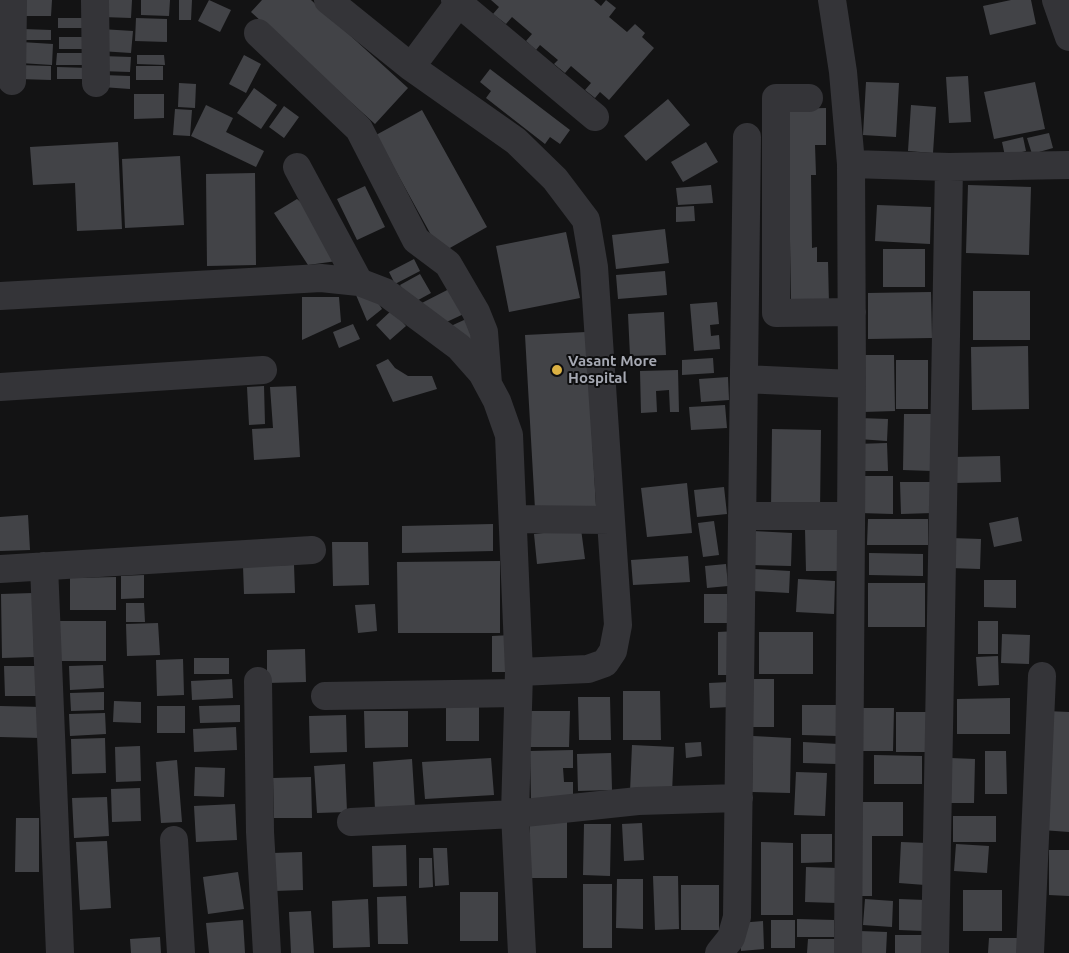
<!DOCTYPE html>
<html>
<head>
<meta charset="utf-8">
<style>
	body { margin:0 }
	canvas { display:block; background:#131314 }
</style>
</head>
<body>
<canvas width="1069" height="953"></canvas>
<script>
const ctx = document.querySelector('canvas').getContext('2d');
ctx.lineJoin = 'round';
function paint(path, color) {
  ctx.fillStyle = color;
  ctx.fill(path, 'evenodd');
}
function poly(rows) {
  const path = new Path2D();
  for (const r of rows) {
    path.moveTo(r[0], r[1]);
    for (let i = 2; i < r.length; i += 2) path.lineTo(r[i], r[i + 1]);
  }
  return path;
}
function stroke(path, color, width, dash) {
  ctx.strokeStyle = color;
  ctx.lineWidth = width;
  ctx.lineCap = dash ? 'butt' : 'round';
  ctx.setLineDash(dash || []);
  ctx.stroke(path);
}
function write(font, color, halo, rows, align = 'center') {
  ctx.font = font + ' Ubuntu,sans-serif';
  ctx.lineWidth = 4;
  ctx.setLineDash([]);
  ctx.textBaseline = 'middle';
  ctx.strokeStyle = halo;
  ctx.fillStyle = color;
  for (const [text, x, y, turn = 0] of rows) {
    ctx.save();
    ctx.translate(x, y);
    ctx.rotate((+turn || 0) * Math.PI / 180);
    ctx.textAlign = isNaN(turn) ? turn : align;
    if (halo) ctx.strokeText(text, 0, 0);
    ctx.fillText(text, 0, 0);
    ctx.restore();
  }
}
paint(poly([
	[22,0,52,0,51,16,21,16],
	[103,0,132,0,131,18,103,17],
	[141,0,170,0,169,16,141,15],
	[179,0,192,0,191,20,179,20],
	[209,0,231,10,220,32,198,21],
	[262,0,311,0,408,88,375,124,251,12],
	[491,0,594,0,601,6,606,0,616,8,609,17,627,32,635,24,645,33,642,37,654,48,609,100,600,92,595,98,585,90,591,83,571,66,565,73,554,64,558,60,540,45,536,50,526,41,532,34,512,17,506,24,493,14,499,7],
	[1011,0,1031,0,1036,24,990,35,983,6],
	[58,18,85,18,85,28,58,28],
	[136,18,167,19,167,42,135,41],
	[23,29,51,30,51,40,23,40],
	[101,29,133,31,131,53,100,51],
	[59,37,85,37,85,49,59,49],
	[21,42,53,44,52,65,20,63],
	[57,53,87,53,87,65,56,65],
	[137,55,164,55,165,65,137,64],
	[244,55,261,64,246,93,229,84],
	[101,56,131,57,130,72,100,71],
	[19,65,51,66,51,80,19,79],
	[136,66,163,66,163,80,136,80],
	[57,67,89,68,89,79,57,79],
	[490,69,570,130,560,144,550,137,545,144,486,98,491,91,480,82],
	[103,75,130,76,130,89,102,87],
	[968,76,971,122,949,123,946,77],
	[866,82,899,83,896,137,863,135],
	[1035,82,1045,129,994,139,984,92],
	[179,83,196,84,195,108,178,107],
	[254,88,277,105,261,129,237,113],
	[134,94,164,94,164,118,134,119],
	[668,99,690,125,646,161,624,136],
	[206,105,233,118,226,132,264,151,256,167,191,136],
	[911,105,936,107,933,153,908,151],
	[284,106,299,117,284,138,269,127],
	[826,108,826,145,815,145,816,175,811,175,812,248,817,247,817,262,828,262,829,304,791,305,788,109],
	[175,109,192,110,190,136,173,135],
	[422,110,487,227,441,253,376,135],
	[1049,133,1053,148,1032,154,1027,138],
	[1023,137,1026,151,1005,156,1002,142],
	[118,142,122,229,77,231,75,183,33,185,30,147],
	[706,142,718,162,683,182,671,162],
	[180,156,184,225,125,228,122,159],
	[255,173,256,265,207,266,206,174],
	[711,185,713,203,678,205,676,188],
	[968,185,1031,187,1029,255,966,253],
	[365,186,385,227,357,240,337,199],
	[297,199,308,208,337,261,308,265,274,213],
	[877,205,931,207,930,244,875,241],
	[694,206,695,221,676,222,676,207],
	[665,229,669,263,616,269,612,235],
	[566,232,580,298,509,312,496,246],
	[883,249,925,249,925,287,883,287],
	[414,259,420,271,395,284,389,272],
	[665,271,667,295,618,299,616,275],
	[420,274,431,293,411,304,400,285],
	[455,286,468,312,438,326,416,306],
	[973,291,1030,291,1030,340,973,340],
	[931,292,932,338,868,339,868,293],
	[356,295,375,298,382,309,367,321],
	[302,297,339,297,341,322,302,340],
	[717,302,719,324,710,325,711,336,719,335,720,349,694,351,690,304],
	[392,310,406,326,390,340,376,325],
	[664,312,666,355,630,356,628,314],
	[475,315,477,342,442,330],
	[353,324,360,339,339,348,333,332],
	[586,332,596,506,535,509,525,335],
	[1028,346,1029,409,972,410,971,347],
	[862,355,894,355,895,411,863,412],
	[713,358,714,373,682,375,682,360],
	[388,359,395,368,408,376,432,376,437,389,393,402,376,365],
	[896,360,928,360,928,409,896,409],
	[678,370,679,412,670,412,669,390,656,391,657,412,641,413,640,371],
	[728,377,729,400,701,402,699,379],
	[264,386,265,424,249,425,247,387],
	[296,386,300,457,254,460,252,429,273,428,270,387],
	[725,405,727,428,691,430,689,407],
	[904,414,933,414,932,471,903,470],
	[859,418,888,419,887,441,858,439],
	[772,429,821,430,820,510,771,510],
	[887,443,888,471,856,471,856,444],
	[1000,456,1001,482,954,483,954,457],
	[860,476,893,476,893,514,860,513],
	[900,482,932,482,932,513,901,514],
	[687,483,692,533,647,537,641,488],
	[724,487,727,514,697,517,694,490],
	[28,515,30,550,0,551,0,517],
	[1018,517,1022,541,994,547,989,523],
	[868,519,928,519,928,545,867,545],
	[714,521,719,555,703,557,698,523],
	[493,524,493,551,402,553,402,526],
	[581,529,585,559,537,564,534,534],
	[805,529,840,529,840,571,806,571],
	[753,531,792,533,791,566,751,565],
	[951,538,981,539,980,569,950,568],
	[332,542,368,542,369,585,333,586],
	[869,553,923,554,923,576,869,575],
	[688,556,690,582,633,585,631,560],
	[500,561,500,633,398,633,397,562],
	[726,564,728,586,707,588,705,566],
	[294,565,295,593,244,594,243,566],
	[754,569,790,571,789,593,753,591],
	[144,575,144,598,121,599,121,576],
	[116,577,116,610,70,610,70,578],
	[798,579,835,581,834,614,796,612],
	[984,580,1016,580,1016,608,984,607],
	[868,583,925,583,925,627,868,627],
	[33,593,34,657,2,658,1,594],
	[704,594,727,594,727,623,704,623],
	[126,603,144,603,145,622,126,622],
	[375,604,377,631,358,633,355,605],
	[59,621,106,621,106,661,59,661],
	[978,621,998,621,998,654,978,654],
	[158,623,160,655,127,656,126,624],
	[738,631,738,675,718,675,718,632],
	[759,632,813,632,813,674,759,674],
	[1002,634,1030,635,1029,664,1001,663],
	[512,635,513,672,492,672,492,636],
	[305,649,306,682,267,683,267,650],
	[998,656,999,685,978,686,976,657],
	[194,658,229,658,229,674,194,674],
	[183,659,184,695,157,696,156,660],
	[103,665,104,688,70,690,69,666],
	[4,666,39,666,40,696,5,696],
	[232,679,233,698,192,700,191,681],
	[752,679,774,679,774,727,752,727],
	[730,682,730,707,710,708,709,683],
	[623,691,660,691,661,740,623,740],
	[104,692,104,710,71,711,70,693],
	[578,697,610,697,611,740,579,740],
	[1010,698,1010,734,957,734,957,699],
	[114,701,141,702,141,723,113,722],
	[446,701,479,701,479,741,446,741],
	[240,705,240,722,200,723,199,706],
	[802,705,839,705,839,736,802,735],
	[0,706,42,707,41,738,0,737],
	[157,706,185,706,185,733,157,733],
	[861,708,894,708,893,751,860,751],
	[364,711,408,711,408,747,365,748],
	[530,711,570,711,569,747,530,747],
	[1046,711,1069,712,1069,832,1042,830],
	[896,712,930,712,930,752,896,752],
	[105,713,106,734,70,736,69,714],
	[346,715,347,752,310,753,309,716],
	[236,727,237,750,194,752,193,729],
	[753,736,791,738,790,793,752,792],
	[105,738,106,773,72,774,71,739],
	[701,742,702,756,686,758,685,743],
	[803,742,838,744,837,764,803,763],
	[632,745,674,747,672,793,630,792],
	[140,746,141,781,116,782,115,747],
	[573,750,573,768,563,768,564,782,573,782,573,799,531,800,530,751],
	[985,751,1006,751,1007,794,985,794],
	[611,753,612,790,578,791,577,754],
	[874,755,922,756,922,784,874,784],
	[491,758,494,795,425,799,422,762],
	[950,758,975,759,974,803,950,803],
	[412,759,415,807,375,810,373,762],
	[177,760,182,822,161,823,156,762],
	[345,764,347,812,317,813,314,766],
	[195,767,225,768,224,797,194,796],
	[796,772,827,773,825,816,794,815],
	[311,777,312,818,274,818,273,778],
	[140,788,141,821,112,822,111,789],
	[107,797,109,836,74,838,72,798],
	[852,802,903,802,903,836,872,836,872,896,853,896],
	[235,804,237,840,196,842,194,806],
	[953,816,996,816,996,842,953,842],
	[16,818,39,818,39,872,15,872],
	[530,820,567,821,567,878,530,878],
	[642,823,644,860,624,861,622,824],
	[584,824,611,824,610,876,583,875],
	[801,834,832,834,832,862,801,863],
	[107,841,111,908,80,910,76,842],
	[761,842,793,843,793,915,761,915],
	[901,842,927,843,925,885,899,883],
	[956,844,989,846,987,873,954,871],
	[406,845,407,886,373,887,372,846],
	[433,848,447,848,449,885,435,886],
	[1049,850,1069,850,1069,896,1049,895],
	[302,852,303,890,274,891,273,853],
	[419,858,432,858,433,887,419,888],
	[806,867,838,868,837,903,805,902],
	[238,872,244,909,208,914,203,877],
	[653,876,678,876,679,929,655,930],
	[617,879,643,879,643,929,616,928],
	[583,884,612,884,612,948,583,948],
	[681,885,719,885,719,930,681,930],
	[963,890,1002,890,1002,931,963,931],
	[460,892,498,892,498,941,460,941],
	[406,896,408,944,378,944,377,897],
	[368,899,370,947,333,948,332,901],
	[865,899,893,901,892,927,863,925],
	[899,899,925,900,924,931,899,930],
	[311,911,314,953,291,953,289,912],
	[797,919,834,920,834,937,797,937],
	[243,920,245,953,209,953,206,923],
	[771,920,795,920,795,948,771,948],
	[763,921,764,949,741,951,739,923],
	[859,931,887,932,886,953,858,953],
	[895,935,922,935,922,953,895,953],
	[160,937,161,953,131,953,130,939],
	[989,938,1017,938,1017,953,988,953],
	[808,939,839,939,839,953,807,953]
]), '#424347');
stroke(poly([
	[95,0,96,83],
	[328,0,411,67,516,141,555,179,586,220,594,267,618,625,613,651,605,663,588,669,519,672],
	[455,0,595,117],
	[832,0,843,72,851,164,852,384,848,953],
	[1056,0,1069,37],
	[258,33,359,129,416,240,448,264,476,312,484,332,488,384],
	[411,67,461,0],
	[12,81,13,0],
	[809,98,776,98,776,313,852,312],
	[851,164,949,167,1069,165],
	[297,167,359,282],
	[0,296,321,278,359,282,385,292,459,347,482,373,497,401,509,435,519,672,515,814,522,953],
	[744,379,852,384],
	[0,387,263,370],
	[742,516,851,516],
	[513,519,611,520],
	[44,566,60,953],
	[0,569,312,550],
	[258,681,260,832,267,953],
	[325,696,518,693],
	[351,822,515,814,638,801,739,798],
	[174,840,181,953],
	[719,953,731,938,737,917,747,137],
	[935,953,949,167],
	[1030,953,1042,676]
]), '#343438', 28);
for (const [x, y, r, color] of [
	[557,370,6,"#dbb143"]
]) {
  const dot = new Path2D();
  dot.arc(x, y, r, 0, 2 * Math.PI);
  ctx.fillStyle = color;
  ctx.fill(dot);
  stroke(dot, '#0e0e0f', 2);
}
write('bold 15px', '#a6a9b3', '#0e0e0f', [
	["Vasant More",568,361],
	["Hospital",568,378]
], 'left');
</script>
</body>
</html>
